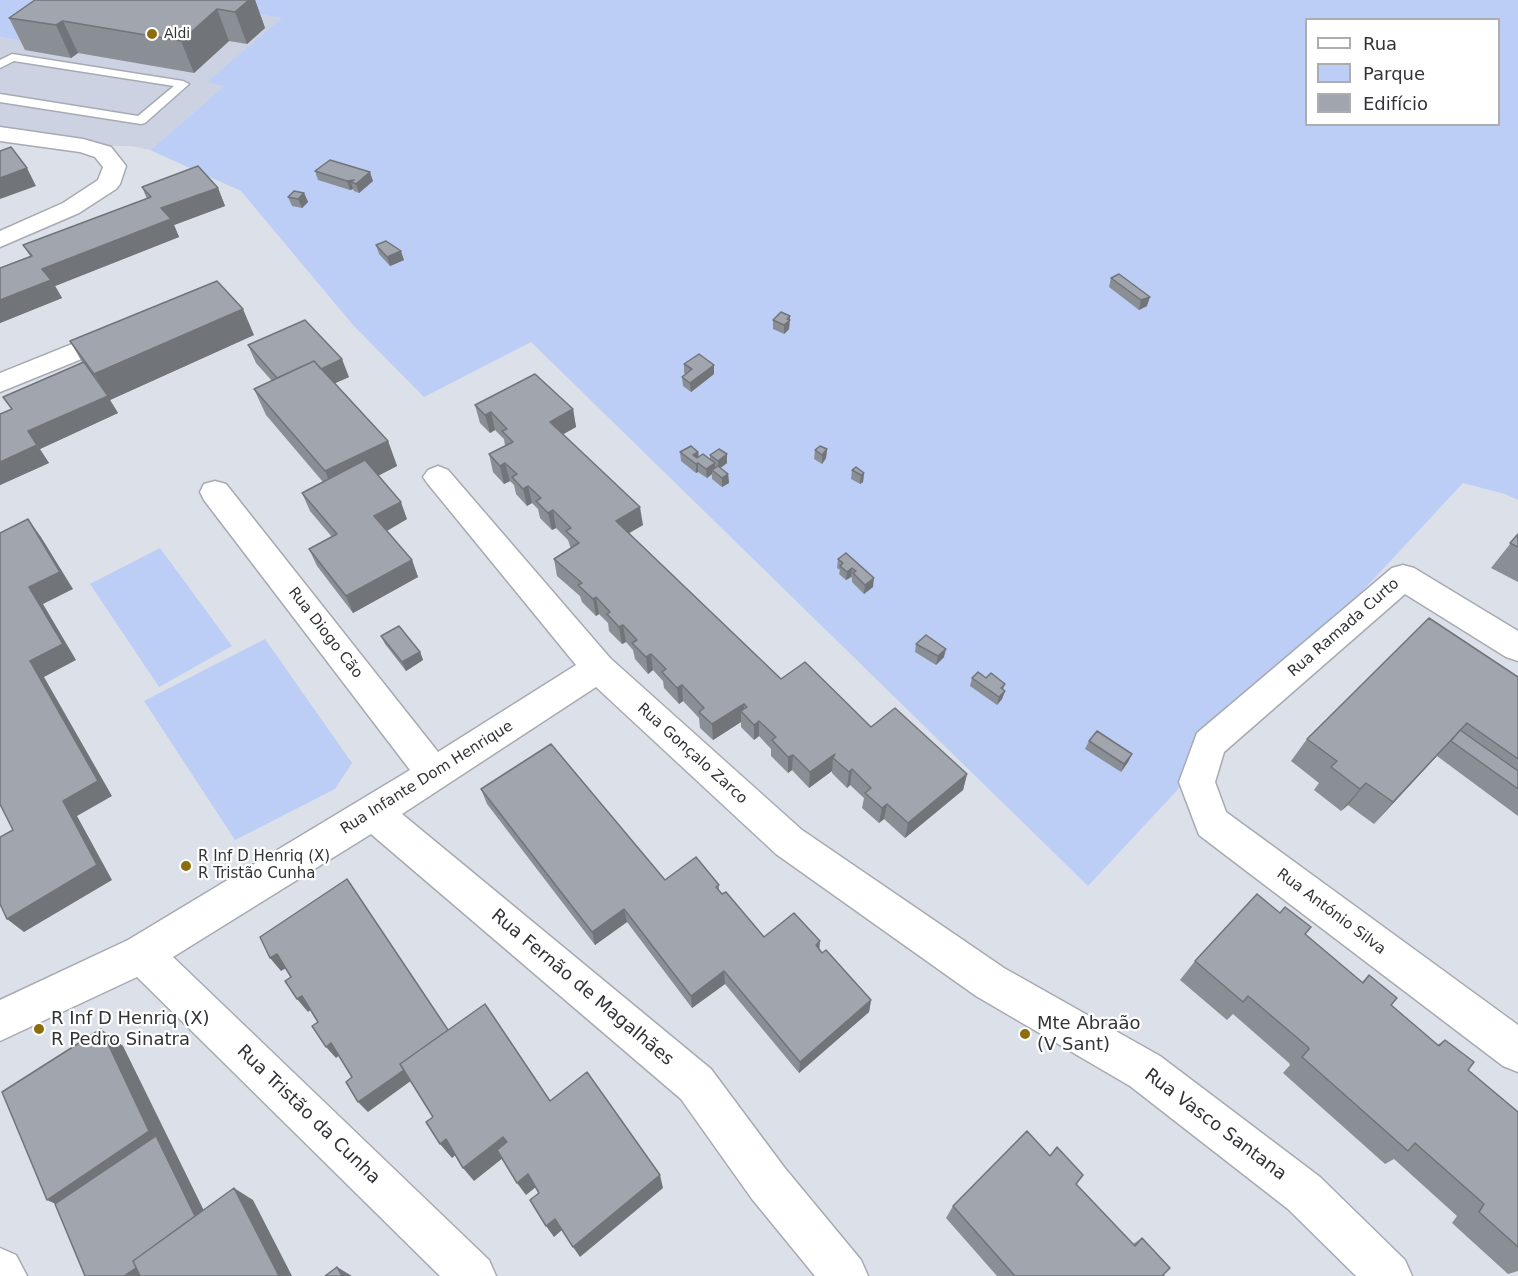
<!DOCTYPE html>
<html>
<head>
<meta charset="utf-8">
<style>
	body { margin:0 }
	#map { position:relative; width:1518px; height:1276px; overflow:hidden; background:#dce0e9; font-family:"DejaVu Sans",sans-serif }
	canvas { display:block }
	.legend { position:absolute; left:1305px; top:18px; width:195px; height:108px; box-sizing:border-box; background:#fff; border:2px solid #adadaf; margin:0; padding:8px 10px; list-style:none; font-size:18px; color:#313336 }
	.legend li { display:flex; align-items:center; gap:12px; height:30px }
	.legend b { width:30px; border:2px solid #adadaf }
</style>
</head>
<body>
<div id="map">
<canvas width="1518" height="1276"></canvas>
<ul class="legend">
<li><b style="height:8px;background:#fff"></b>Rua</li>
<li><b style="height:16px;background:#bccef5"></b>Parque</li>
<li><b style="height:16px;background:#a1a5ad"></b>Edifício</li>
</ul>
</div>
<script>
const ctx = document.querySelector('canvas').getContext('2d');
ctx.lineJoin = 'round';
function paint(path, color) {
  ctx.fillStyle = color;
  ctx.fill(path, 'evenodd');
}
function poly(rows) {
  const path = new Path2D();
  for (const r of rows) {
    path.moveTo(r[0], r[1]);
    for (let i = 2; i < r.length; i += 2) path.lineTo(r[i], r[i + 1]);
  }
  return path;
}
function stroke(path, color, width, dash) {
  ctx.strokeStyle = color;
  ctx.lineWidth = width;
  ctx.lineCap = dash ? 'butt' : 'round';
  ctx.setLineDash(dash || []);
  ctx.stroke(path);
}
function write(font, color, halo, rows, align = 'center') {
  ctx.font = font + ' "DejaVu Sans",sans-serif';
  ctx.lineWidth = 4.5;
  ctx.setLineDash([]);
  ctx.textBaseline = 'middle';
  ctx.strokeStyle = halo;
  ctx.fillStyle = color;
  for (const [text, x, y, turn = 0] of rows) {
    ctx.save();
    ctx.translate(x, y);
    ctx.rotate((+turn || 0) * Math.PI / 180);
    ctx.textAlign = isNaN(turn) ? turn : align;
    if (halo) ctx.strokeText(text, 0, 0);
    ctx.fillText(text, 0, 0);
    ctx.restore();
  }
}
paint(poly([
	[168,0,283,18,208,82,225,85,150,150,132,146,83,146,0,134,0,37,31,42]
]), '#ccd2e2');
paint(poly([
	[0,0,90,0,31,42,0,37],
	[168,0,1518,0,1518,500,1505,494,1463,483,1088,886,531,342,424,397,353,325,241,191,150,150,224,86,207,82,282,18],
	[1306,20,1498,20,1498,124,1306,124],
	[160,548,232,646,159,687,90,584],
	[265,639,352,763,335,789,235,840,144,701]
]), '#bccef5');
const service = poly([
	[12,54,183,81,189,84,145,123,141,124,0,102,0,94,138,116,174,86,14,61,0,68,0,60,12,54]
]);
const minor = poly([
	[0,127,83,139,111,147,126,166,120,184,116,189,79,213,0,247,0,231,63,203,98,180,103,167,95,157,80,152,0,141,0,127],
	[117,326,126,329,130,335,126,341,0,392,0,373,117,326],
	[438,466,448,470,610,658,802,830,1004,968,1160,1056,1320,1177,1405,1260,1412,1276,1356,1276,1288,1209,1130,1086,976,996,776,854,596,687,402,814,711,1069,784,1167,861,1260,868,1276,815,1276,752,1199,681,1099,371,834,173,957,489,1260,496,1276,440,1276,137,977,0,1041,0,1000,128,940,410,770,204,500,200,492,204,484,215,481,226,484,438,752,576,665,428,484,423,477,428,470,438,466],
	[1403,565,1414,568,1518,631,1518,661,1506,657,1405,594,1224,752,1215,782,1226,812,1518,1025,1518,1072,1503,1066,1199,835,1179,782,1197,733,1392,568,1403,565],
	[0,1248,16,1255,27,1276,0,1276,0,1248]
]);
stroke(service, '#a6aab2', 3);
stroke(minor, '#a6aab2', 3);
paint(service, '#fff');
paint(minor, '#fff');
paint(poly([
	[35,0,255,0,265,28,247,44,229,41,194,73,78,53,71,58,25,50,9,18],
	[315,171,373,181,359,193,354,191,353,189,350,190,318,180],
	[142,187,218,188,225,206,174,225,179,237,55,286,62,298,0,323,0,268,30,256,23,245,147,199],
	[304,193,308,202,302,208,292,206,288,197],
	[376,245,404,260,390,266,379,254],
	[1119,274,1147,306,1139,310,1109,287,1111,278],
	[790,316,789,329,784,334,773,329,773,320],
	[254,335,110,400,118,413,40,449,49,463,0,485,0,414,12,409,3,397,82,362,70,341],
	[248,345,349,377,335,383,388,441,397,466,378,476,407,519,387,531,412,560,418,577,353,613,317,566,309,549,332,537,310,511,302,493,323,482,266,415,254,389,272,381,256,363],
	[684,364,714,374,691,392,683,386,682,377,686,374,684,373],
	[475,405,573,409,576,427,563,434,643,525,629,533,781,679,871,727,967,774,963,790,905,838,884,819,879,823,862,808,864,798,850,785,847,788,832,773,832,771,809,788,792,770,788,773,771,756,771,749,759,736,754,740,741,727,741,722,713,740,700,728,699,718,683,701,679,704,664,688,663,681,653,670,648,674,635,659,633,650,626,642,622,644,609,631,608,623,599,614,596,616,582,602,580,596,557,576,554,559,571,549,568,540,556,528,552,530,540,518,538,509,532,503,527,506,516,494,514,485,510,481,504,484,493,472,489,454,505,446,504,439,495,430,490,433,480,423],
	[827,449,826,458,822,464,814,459,815,450],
	[680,452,698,452,699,457,710,459,710,455,727,454,727,463,720,468,728,474,729,483,722,487,712,479,712,474,707,478,698,472,696,473,681,461],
	[852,470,864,473,863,482,860,484,851,479],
	[1518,534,1518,582,1491,568],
	[846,553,873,587,864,594,852,582,852,578,851,577,846,580,839,574,840,570,837,568,838,559],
	[381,636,420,652,423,660,406,671,385,644],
	[916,644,944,657,936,665,915,652],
	[1518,677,1518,816,1437,756,1444,748,1374,824,1348,805,1341,811,1314,790,1319,783,1291,761,1307,739],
	[972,678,986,678,1005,684,1003,690,1005,691,1002,699,997,705,970,686],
	[1089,741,1132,754,1128,762,1121,772,1085,749],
	[481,789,665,880,719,885,719,891,764,937,819,950,871,1000,869,1012,799,1073,725,984,692,1008,627,922,595,945,487,804],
	[1305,934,1362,982,1369,975,1391,1005,1437,1045,1445,1040,1468,1070,1518,1112,1518,1271,1508,1274,1452,1223,1457,1216,1394,1159,1385,1164,1283,1073,1290,1065,1289,1063,1233,1014,1227,1020,1180,980,1195,961],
	[1050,1156,1133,1244,1142,1238,1164,1276,997,1276,946,1218,953,1206]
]), '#8a8e95');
paint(poly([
	[249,0,255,0,265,28,247,44,235,12],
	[217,9,229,41,194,73,181,41],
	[63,21,78,53,71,58,56,25],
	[27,168,36,186,0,199,0,178],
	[370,172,373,181,359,193,356,184],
	[354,180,351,182,353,189,350,190,347,181],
	[218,188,225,206,174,225,179,237,55,286,62,298,0,323,0,300,42,269,161,208],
	[304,193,308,202,302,208,298,199],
	[401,251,404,260,390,266,387,257],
	[1150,297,1147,306,1139,310,1141,300],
	[243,309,254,335,110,400,118,413,40,449,28,431,107,396,94,374],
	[790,316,789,329,784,334,784,325,787,319],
	[342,359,349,377,291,403,284,385],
	[714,365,714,374,691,392,690,383],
	[573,409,576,427,553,440,550,422],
	[491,412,495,430,490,433,485,415],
	[388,441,397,466,336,497,325,471],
	[37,445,49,463,0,485,0,462],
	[827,449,826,458,822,464,822,455],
	[698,452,699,461,693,455],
	[727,454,727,463,718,470,718,461],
	[505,463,510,481,504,484,500,466],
	[698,463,698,472,696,473,696,464],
	[715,463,715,472,712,470,712,474,707,478,706,469],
	[864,473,863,482,860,484,861,475],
	[728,474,729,483,722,487,722,478],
	[528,486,532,503,527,506,523,489],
	[401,502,407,519,381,534,374,516],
	[640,507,643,525,619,539,616,521],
	[553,510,556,528,552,530,548,513],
	[28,519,41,537,73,589,43,604,76,660,44,677,112,796,77,816,112,880,24,932,7,919,30,661],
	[412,560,418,577,353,613,346,596],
	[852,568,851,577,846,580,847,572],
	[874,578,873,587,864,594,865,585],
	[596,597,599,614,596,616,593,599],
	[623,625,626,642,622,644,619,627],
	[946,649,944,657,936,665,938,656],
	[420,652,423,660,406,671,402,662],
	[651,654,653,670,648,674,646,657],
	[682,685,683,701,679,704,677,688],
	[1005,691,1002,699,997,705,999,697],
	[744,704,744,714,741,711,741,722,713,740,712,724],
	[759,721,759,736,754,740,754,725],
	[1467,723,1446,746,1374,824,1393,802],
	[835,754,833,758,832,771,809,788,810,772],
	[1132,754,1128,762,1121,772,1124,764],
	[793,755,792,770,788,773,788,757],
	[852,769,850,785,847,788,849,772],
	[967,774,963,790,905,838,908,823],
	[1366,783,1348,805,1341,811,1360,789],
	[887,804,884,819,879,823,882,808],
	[624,909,627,922,595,945,592,932],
	[820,941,819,954,816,945],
	[277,954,288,967,281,971,270,958],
	[724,971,725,984,692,1008,691,996],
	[302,996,313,1008,308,1012,297,999],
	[871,1000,869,1012,799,1073,800,1062],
	[101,1029,123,1046,213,1229,150,1276,124,1276,73,1212,47,1200],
	[452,1035,459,1046,368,1112,358,1102],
	[331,1043,341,1054,336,1058,326,1047],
	[503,1137,513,1150,474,1181,463,1168],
	[446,1139,458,1153,452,1158,440,1144],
	[528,1174,536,1187,526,1195,517,1183],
	[660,1175,663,1188,580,1257,573,1247],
	[234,1188,253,1200,292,1276,279,1276],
	[555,1219,562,1230,554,1237,546,1226],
	[337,1267,352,1276,342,1276]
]), '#717479');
const building = poly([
	[35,0,249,0,235,12,217,9,181,41,63,21,56,25,9,18,35,0],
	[11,147,27,168,0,178,0,151,11,147],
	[330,160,370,172,356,184,351,182,354,180,347,181,315,171,330,160],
	[198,166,218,188,161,208,171,219,42,269,51,280,0,300,0,268,32,256,23,245,151,197,142,187,198,166],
	[294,191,304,193,298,199,288,197,294,191],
	[386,241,401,251,387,257,376,245,386,241],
	[1119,274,1150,297,1141,300,1111,278,1119,274],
	[217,281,243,309,94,374,70,341,217,281],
	[781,312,790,316,787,319,790,320,784,325,773,320,781,312],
	[305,320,342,359,321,369,314,361,277,378,248,345,305,320],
	[699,354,714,365,690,383,682,377,692,369,684,364,699,354],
	[314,361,388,441,325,471,254,389,314,361],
	[84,362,108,396,28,431,37,445,0,462,0,414,12,409,3,397,84,362],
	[535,374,573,409,550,422,640,507,616,521,781,679,805,662,871,727,895,708,967,774,908,823,887,804,882,808,865,793,871,788,852,769,849,772,833,758,835,754,810,772,793,755,788,757,772,740,776,737,759,721,754,725,741,711,747,707,744,704,712,724,699,712,704,708,682,685,677,688,662,672,666,669,651,654,646,657,632,643,637,640,623,625,619,627,607,614,610,612,596,597,593,599,578,585,582,583,554,559,579,543,566,531,571,528,553,510,548,513,536,501,541,498,528,486,523,489,512,477,517,474,505,463,500,466,489,454,513,442,502,431,507,429,491,412,485,415,475,405,535,374],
	[691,446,698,452,693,455,697,458,703,454,715,463,706,469,698,463,696,464,680,452,691,446],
	[820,446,827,449,822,455,815,450,820,446],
	[719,449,727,454,718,461,710,455,719,449],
	[365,460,401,502,374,516,412,560,346,596,309,549,337,534,302,493,365,460],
	[718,466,728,474,722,478,712,470,718,466],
	[856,467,864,473,861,475,852,470,856,467],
	[28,519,60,572,29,587,63,644,30,661,98,781,63,801,97,865,7,919,0,904,0,837,13,830,0,804,0,533,28,519],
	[1518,534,1518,547,1510,543,1518,534],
	[846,553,874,578,865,585,853,573,856,571,852,568,847,572,840,566,843,563,838,559,846,553],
	[1429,618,1518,677,1518,759,1467,723,1393,802,1366,783,1360,789,1331,767,1337,761,1307,739,1429,618],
	[399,626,420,652,402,662,381,636,399,626],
	[926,635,946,649,938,656,916,644,926,635],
	[978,672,986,678,991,673,1005,684,1001,688,1005,691,999,697,972,678,978,672],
	[1460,730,1518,771,1518,789,1451,741,1460,730],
	[1097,731,1132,754,1124,764,1089,741,1097,731],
	[551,744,665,880,696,857,719,885,716,887,722,894,726,892,764,937,794,913,820,941,816,945,822,953,826,950,871,1000,800,1062,724,971,691,996,624,909,592,932,481,789,551,744],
	[347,879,448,1030,400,1064,404,1070,358,1102,346,1082,352,1077,331,1043,326,1047,312,1026,318,1022,302,996,297,999,285,981,291,977,277,954,270,958,260,937,347,879],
	[1257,894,1280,913,1285,907,1311,927,1305,934,1363,983,1369,975,1397,998,1391,1005,1439,1046,1445,1040,1474,1062,1468,1070,1518,1112,1518,1247,1479,1212,1484,1204,1415,1143,1408,1151,1302,1057,1309,1049,1308,1047,1248,996,1243,1002,1195,961,1257,894],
	[485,1004,550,1101,587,1072,660,1175,573,1247,555,1219,546,1226,530,1200,539,1193,528,1174,517,1183,497,1150,507,1142,503,1137,463,1168,446,1139,440,1144,426,1122,433,1117,400,1064,485,1004],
	[101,1029,149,1131,47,1200,2,1092,101,1029],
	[1027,1131,1050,1156,1057,1147,1083,1175,1076,1184,1135,1246,1142,1238,1170,1268,1163,1275,1164,1276,1015,1276,953,1206,1027,1131],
	[156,1136,195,1216,133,1261,136,1268,124,1276,85,1276,55,1204,156,1136],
	[234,1188,279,1276,140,1276,133,1261,234,1188],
	[337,1267,342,1276,325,1276,337,1267]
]);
paint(building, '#a1a5ad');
stroke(building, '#717479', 1.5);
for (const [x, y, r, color] of [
	[152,34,6,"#8d6c0e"],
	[186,866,6,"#8d6c0e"],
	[39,1029,6,"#8d6c0e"],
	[1025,1034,6,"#8d6c0e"]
]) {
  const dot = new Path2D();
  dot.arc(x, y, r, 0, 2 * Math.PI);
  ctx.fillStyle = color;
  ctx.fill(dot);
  stroke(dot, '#fff', 2);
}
write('14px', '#313336', '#fff', [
	["Aldi",164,34]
], 'left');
write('15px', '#313336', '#fff', [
	["Rua Ramada Curto",1344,628,-41],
	["Rua Diogo Cão",325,633,52],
	["Rua Gonçalo Zarco",692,754,42],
	["Rua Infante Dom Henrique",427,778,-32],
	["Rua António Silva",1331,912,37]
]);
write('15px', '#313336', '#fff', [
	["R Inf D Henriq (X)",198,857],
	["R Tristão Cunha",198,874]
], 'left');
write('18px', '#313336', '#fff', [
	["Rua Fernão de Magalhães",582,988,40],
	["Rua Tristão da Cunha",308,1115,44],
	["Rua Vasco Santana",1215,1125,37]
]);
write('18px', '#313336', '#fff', [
	["R Inf D Henriq (X)",51,1019],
	["R Pedro Sinatra",51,1040],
	["Mte Abraão",1037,1024],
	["(V Sant)",1037,1045]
], 'left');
</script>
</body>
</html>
